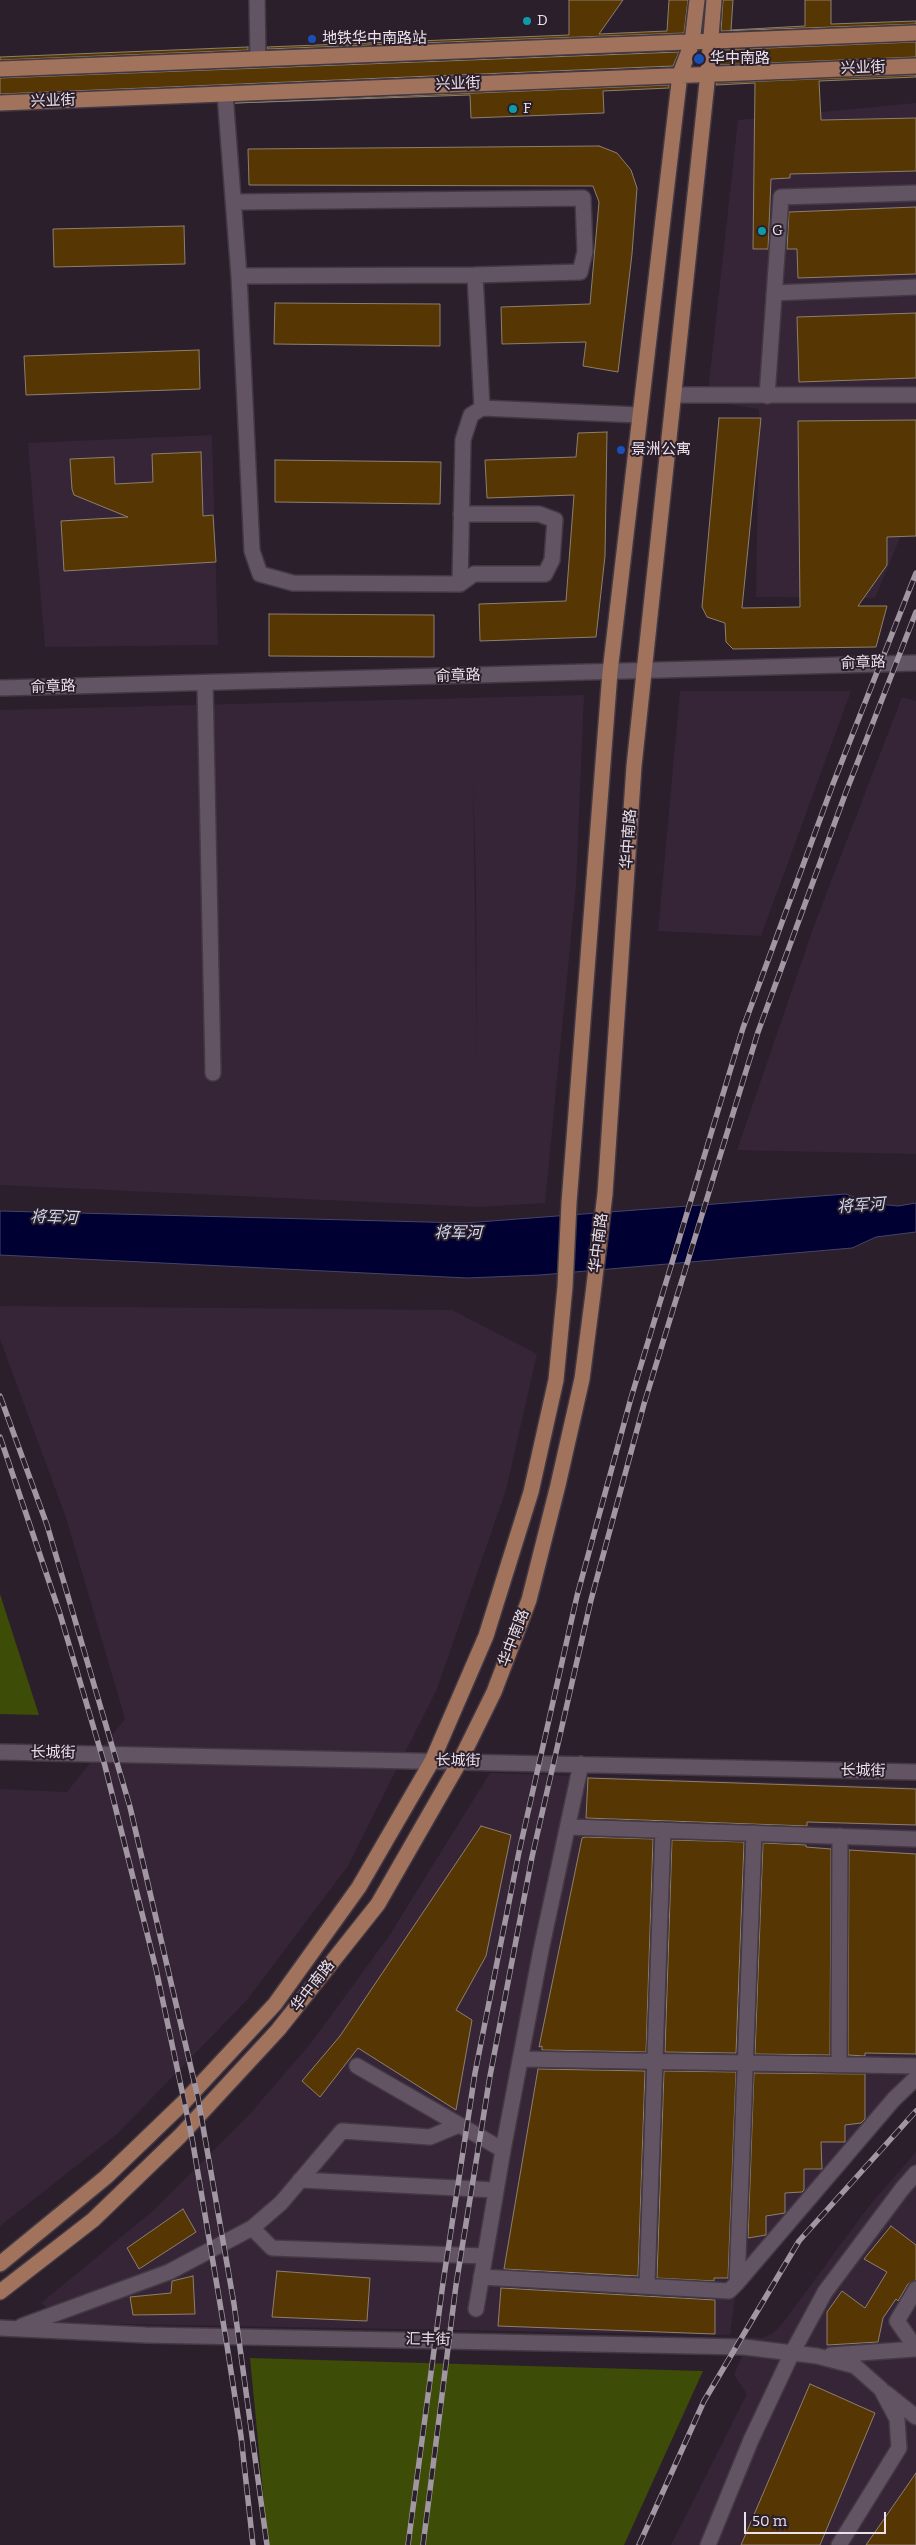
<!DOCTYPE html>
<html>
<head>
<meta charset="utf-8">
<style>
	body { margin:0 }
	#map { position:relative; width:916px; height:2545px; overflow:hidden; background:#2b1f2c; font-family:Bitter,serif }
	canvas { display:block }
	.scale { position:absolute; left:744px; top:2512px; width:142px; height:22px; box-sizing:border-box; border:2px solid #eae1ea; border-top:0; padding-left:6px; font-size:15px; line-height:18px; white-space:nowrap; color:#eae1ea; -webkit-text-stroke:4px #2b1f2c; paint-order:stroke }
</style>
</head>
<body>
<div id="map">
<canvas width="916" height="2545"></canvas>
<div class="scale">50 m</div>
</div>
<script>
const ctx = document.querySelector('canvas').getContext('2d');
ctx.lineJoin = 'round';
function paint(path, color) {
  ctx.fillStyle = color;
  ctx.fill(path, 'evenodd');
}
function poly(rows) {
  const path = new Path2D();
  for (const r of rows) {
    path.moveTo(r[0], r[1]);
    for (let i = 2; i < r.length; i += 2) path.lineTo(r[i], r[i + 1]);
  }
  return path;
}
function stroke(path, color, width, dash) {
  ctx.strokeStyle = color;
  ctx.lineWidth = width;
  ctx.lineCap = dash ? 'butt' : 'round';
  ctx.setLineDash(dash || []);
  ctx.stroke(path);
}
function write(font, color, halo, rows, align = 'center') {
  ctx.font = font + ' Bitter,"Noto Sans SC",serif';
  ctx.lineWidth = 4;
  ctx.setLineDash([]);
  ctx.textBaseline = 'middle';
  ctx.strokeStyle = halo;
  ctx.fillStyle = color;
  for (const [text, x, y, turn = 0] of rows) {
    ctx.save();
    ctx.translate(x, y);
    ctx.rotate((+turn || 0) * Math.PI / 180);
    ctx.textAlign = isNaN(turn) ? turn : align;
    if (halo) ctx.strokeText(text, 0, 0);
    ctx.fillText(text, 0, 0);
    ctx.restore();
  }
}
paint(poly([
	[916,103,916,499,875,598,756,597,759,409,707,401,738,120],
	[212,435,218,645,45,647,28,443],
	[680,691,851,691,761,936,658,931],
	[584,695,576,886,545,1203,479,1207,0,1185,0,710],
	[473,777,476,882,477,1067,477,1066],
	[902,697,916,701,916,1154,737,1150,815,923],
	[0,1306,452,1310,537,1354,506,1490,437,1689,348,1866,247,2000,117,2134,0,2226,0,1789,67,1792,125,1719,66,1518,0,1339],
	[490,1773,916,1787,916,2085,889,2119,737,2283,730,2335,65,2323,41,2303,154,2210,248,2116,311,2043,389,1936],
	[916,2152,916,2545,671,2545,747,2394,734,2375,750,2337,762,2338,773,2333,782,2324,869,2206]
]), '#362537');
paint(poly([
	[0,1594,39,1715,0,1714],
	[250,2358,703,2371,624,2545,268,2545]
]), '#3d4c06');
const water = poly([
	[846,1194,868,1203,898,1206,916,1203,916,1232,876,1237,852,1248,540,1275,467,1278,0,1255,0,1211,465,1223,846,1194]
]);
paint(water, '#000032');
stroke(water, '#464469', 1);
const building = poly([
	[569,0,623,0,599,34,667,31,669,0,688,0,684,33,267,49,267,47,569,35,569,0],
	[723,0,733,0,731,30,805,26,805,0,831,0,831,24,916,21,916,24,721,31,723,0],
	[916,42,916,57,718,65,719,50,916,42],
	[248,47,248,50,0,60,0,57,248,47],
	[679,52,673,66,0,94,0,78,679,52],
	[916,75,916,77,819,81,821,120,916,118,916,171,790,174,790,178,771,179,768,249,753,249,755,83,716,85,716,83,916,75],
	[669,85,669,88,603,91,604,113,471,118,470,95,235,103,669,85],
	[599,146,617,153,631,170,637,188,632,254,618,372,583,366,586,342,502,344,501,307,590,304,599,202,593,186,249,185,248,149,599,146],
	[916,207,916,274,798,278,797,249,787,249,789,212,916,207],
	[184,226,185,264,54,267,53,229,184,226],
	[275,303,440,304,440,346,274,344,275,303],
	[916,313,916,378,799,382,797,317,916,313],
	[199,350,200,389,26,395,24,356,199,350],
	[719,418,761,418,742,608,800,607,798,421,916,420,916,536,887,537,887,565,858,606,887,606,876,647,733,649,726,642,725,623,707,617,702,607,719,418],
	[607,432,605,556,596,637,480,641,479,604,566,601,574,495,487,498,485,460,576,457,578,433,607,432],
	[201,452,203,516,213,515,216,562,64,571,61,521,128,517,74,495,72,489,70,459,114,457,115,484,153,482,152,454,201,452],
	[275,460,441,462,440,504,275,502,275,460],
	[269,614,434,615,434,657,269,656,269,614],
	[588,1778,916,1789,916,1825,807,1822,807,1826,586,1818,588,1778],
	[481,1826,511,1835,486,1956,456,2010,472,2020,456,2110,358,2048,320,2097,302,2081,340,2036,481,1826],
	[585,1837,653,1839,646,2052,542,2050,542,2046,539,2047,582,1838,585,1837],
	[672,1840,744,1842,736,2053,665,2052,672,1840],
	[763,1843,806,1845,806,1847,831,1849,830,2055,755,2054,763,1843],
	[849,1850,916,1854,916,2054,865,2053,865,2056,848,2055,849,1850],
	[538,2069,645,2071,638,2276,504,2269,538,2069],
	[664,2071,736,2072,728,2278,714,2278,714,2281,657,2278,664,2071],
	[754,2073,865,2074,865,2119,861,2123,845,2125,845,2142,821,2142,822,2169,804,2169,804,2190,802,2192,785,2193,785,2213,766,2216,766,2235,748,2238,754,2073],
	[183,2209,196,2232,139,2269,127,2248,183,2209],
	[891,2226,916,2245,916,2280,908,2284,898,2301,896,2299,883,2318,878,2342,827,2345,827,2312,842,2291,865,2308,887,2272,864,2259,891,2226],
	[277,2271,370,2278,367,2321,272,2317,277,2271],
	[193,2276,195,2314,133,2315,130,2297,171,2293,172,2281,193,2276],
	[501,2288,715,2300,715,2334,498,2326,501,2288],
	[810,2384,875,2413,820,2545,741,2545,810,2384],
	[916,2473,916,2545,866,2545,916,2473]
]);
paint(building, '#563704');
stroke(building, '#8d7f6e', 1);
const minor = poly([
	[257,0,258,59],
	[225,94,239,276,252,551,260,574,293,583,460,584,463,440,471,415,482,408,475,275,239,276],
	[234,202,583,198,585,252,580,272,475,275],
	[774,293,916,287],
	[674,395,916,395],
	[767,396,781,197,916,193],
	[482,408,639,415],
	[460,584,474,574,545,574,552,560,555,520,539,514,461,514],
	[205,683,213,1073],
	[0,688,916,663],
	[0,1752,916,1772],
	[568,1827,916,1839],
	[520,2059,916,2066],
	[839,2065,840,1836],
	[357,2066,503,2150],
	[300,2180,496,2190],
	[252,2228,272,2248,484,2256],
	[481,2277,729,2291,737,2283,754,1833],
	[737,2283,894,2099,916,2078],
	[647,2285,663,1830],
	[916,2289,897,2321,916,2348],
	[476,2309,503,2150,541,1950,581,1764],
	[22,2326,169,2272,252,2228,281,2203,342,2131,430,2137,459,2125],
	[0,2328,146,2335,744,2347,817,2356,855,2366,881,2389,897,2419,899,2448,839,2545],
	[831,2355,916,2349],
	[886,2393,916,2417],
	[708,2545,751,2440,792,2353,825,2292,902,2189,916,2173]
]);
const major = poly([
	[0,69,916,33],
	[0,103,916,66],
	[0,2264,106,2177,185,2101,275,2004,359,1887,432,1761,486,1636,531,1492,556,1380,565,1287,569,1203,610,672,680,74,692,43,697,0],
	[0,2292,93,2220,180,2136,278,2030,378,1904,460,1761,494,1692,529,1600,558,1485,582,1379,593,1294,605,1194,634,766,708,73,714,0]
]);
stroke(minor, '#433943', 18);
stroke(major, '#433943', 18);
stroke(minor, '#625463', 15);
stroke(major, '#a1735c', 15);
const rail = poly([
	[0,1396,47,1525,130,1807,198,2098,234,2304,267,2545],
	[0,1437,60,1614,105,1766,156,1969,192,2138,226,2339,241,2436,253,2545],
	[408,2545,443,2283,475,2073,519,1852,577,1596,631,1398,743,1028,833,784,916,573],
	[423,2545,456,2285,490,2076,532,1857,591,1600,644,1404,758,1032,846,792,916,612],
	[639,2545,704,2401,799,2241,916,2111]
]);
stroke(rail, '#a197a2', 5.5);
stroke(rail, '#2b1f2c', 4, [11]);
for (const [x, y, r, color] of [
	[527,21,5,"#0f9aa8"],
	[312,39,5,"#1a4fb4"],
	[699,59,6,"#1a4fb4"],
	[513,109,5,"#0f9aa8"],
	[762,231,5,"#0f9aa8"],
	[621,450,5,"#1a4fb4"]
]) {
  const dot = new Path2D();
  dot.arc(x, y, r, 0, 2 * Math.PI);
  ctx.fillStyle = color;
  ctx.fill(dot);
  stroke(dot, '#2b1f2c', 2);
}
write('15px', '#eae1ea', '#2b1f2c', [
	["D",537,21],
	["地铁华中南路站",322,39],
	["华中南路",710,59],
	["F",523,109],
	["G",772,231],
	["景洲公寓",631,450]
], 'left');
write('15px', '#eae1ea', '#2b1f2c', [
	["兴业街",863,68,-2],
	["兴业街",458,84,-2],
	["兴业街",53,101,-2],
	["俞章路",863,663,-2],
	["俞章路",458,676,-2],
	["俞章路",53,687,-2],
	["华中南路",629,839,-86],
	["华中南路",599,1243,-83],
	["华中南路",514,1638,-69],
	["长城街",53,1753,1],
	["长城街",458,1761,1],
	["长城街",863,1771,1],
	["华中南路",313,1986,-52],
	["汇丰街",428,2340,1]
]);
write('italic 16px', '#d0dbf0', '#2b1f2c', [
	["将军河",861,1206,-4],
	["将军河",54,1218,2],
	["将军河",458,1234]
]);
</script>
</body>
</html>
